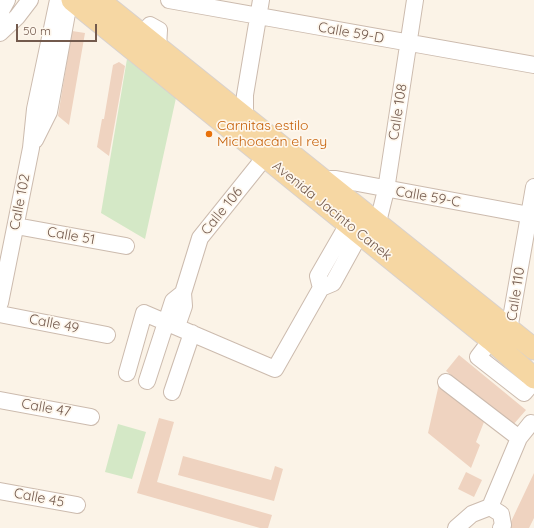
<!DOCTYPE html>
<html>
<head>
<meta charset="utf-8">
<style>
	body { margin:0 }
	#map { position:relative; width:534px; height:528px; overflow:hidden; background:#fbf3e7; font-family:Quicksand,sans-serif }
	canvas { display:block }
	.scale { position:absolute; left:16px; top:24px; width:81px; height:18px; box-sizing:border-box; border:2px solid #735a4d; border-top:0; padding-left:5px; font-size:12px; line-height:14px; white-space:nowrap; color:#735a4d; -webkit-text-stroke:3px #fef7ed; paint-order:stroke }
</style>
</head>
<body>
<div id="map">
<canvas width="534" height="528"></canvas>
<div class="scale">50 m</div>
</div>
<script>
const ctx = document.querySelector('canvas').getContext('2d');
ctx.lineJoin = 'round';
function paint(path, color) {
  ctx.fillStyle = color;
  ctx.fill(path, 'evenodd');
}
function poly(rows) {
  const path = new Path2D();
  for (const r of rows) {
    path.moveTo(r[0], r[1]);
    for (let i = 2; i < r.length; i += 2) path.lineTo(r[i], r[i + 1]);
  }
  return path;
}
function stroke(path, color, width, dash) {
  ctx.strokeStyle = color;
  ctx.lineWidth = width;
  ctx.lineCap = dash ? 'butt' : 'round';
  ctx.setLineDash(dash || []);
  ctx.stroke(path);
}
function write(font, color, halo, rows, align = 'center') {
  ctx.font = font + ' Quicksand,sans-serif';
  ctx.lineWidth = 3.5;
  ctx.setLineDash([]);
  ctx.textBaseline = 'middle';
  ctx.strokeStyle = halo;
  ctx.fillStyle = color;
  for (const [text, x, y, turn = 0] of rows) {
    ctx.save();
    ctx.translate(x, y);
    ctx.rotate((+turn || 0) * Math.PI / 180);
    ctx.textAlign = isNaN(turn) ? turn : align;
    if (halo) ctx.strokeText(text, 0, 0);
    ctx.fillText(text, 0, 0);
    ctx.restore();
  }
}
paint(poly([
	[127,59,176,98,145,239,101,213],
	[118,424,146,432,132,479,105,472]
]), '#d4e8c6');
paint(poly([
	[72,31,85,33,69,125,58,116],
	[119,62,125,66,109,156,97,147,102,119,104,119,113,65],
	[459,355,526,410,513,425,446,371],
	[439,384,484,422,476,442,480,445,471,468,428,433],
	[159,418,174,422,157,482,272,515,268,528,260,528,137,493],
	[183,456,271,480,275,466,283,469,274,501,178,475],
	[466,472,482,480,474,497,458,489],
	[534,473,534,518,529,528,508,528]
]), '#efd3c0');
const minor = poly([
	[169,0,534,65],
	[0,15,2,9,7,0],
	[0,33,17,17,30,0],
	[142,35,150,25,159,30,158,47],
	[245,117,245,95,261,0],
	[35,140,49,112,68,8,71,0],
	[322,179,336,179,534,216],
	[379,224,379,218,386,190,415,0],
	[16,226,126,246],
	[321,288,318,276,348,224],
	[0,303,31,148,35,109,58,0],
	[0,314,107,335],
	[177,326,184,306,183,293,200,238,265,157],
	[510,330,510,324,534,187],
	[491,340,478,357,524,393,534,381],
	[127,373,144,313,275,369,321,288,333,283,360,234],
	[147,381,173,301,183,293],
	[446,382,519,438],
	[172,392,192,333],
	[0,400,91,417],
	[0,491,77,505],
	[490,507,501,514,503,525,501,528],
	[456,528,472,514,490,507,519,438,531,423]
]);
const major = poly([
	[72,0,491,340,534,378],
	[99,0,534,349]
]);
stroke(minor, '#ccbbae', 18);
stroke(major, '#d8d1cd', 23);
stroke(minor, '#fff', 16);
stroke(major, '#f6d7a3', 21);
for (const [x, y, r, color] of [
	[209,134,4,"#e8710a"]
]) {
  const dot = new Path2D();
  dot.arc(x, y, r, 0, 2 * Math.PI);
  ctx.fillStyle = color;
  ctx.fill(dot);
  stroke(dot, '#fef7ed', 1.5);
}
write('14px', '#735a4d', '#fef7ed', [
	["Calle 59-D",351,33,10],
	["Calle 108",398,112,-81],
	["Calle 59-C",428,197,10],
	["Calle 102",20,202,-79],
	["Calle 106",222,211,-51],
	["Avenida Jacinto Canek",332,211,39],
	["Calle 51",71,236,10],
	["Calle 110",516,294,-81],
	["Calle 49",54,324,11],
	["Calle 47",46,408,10],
	["Calle 45",39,498,11]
]);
write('14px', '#c56008', '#fef7ed', [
	["Carnitas estilo",217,126],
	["Michoacán el rey",217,142]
], 'left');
</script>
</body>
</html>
